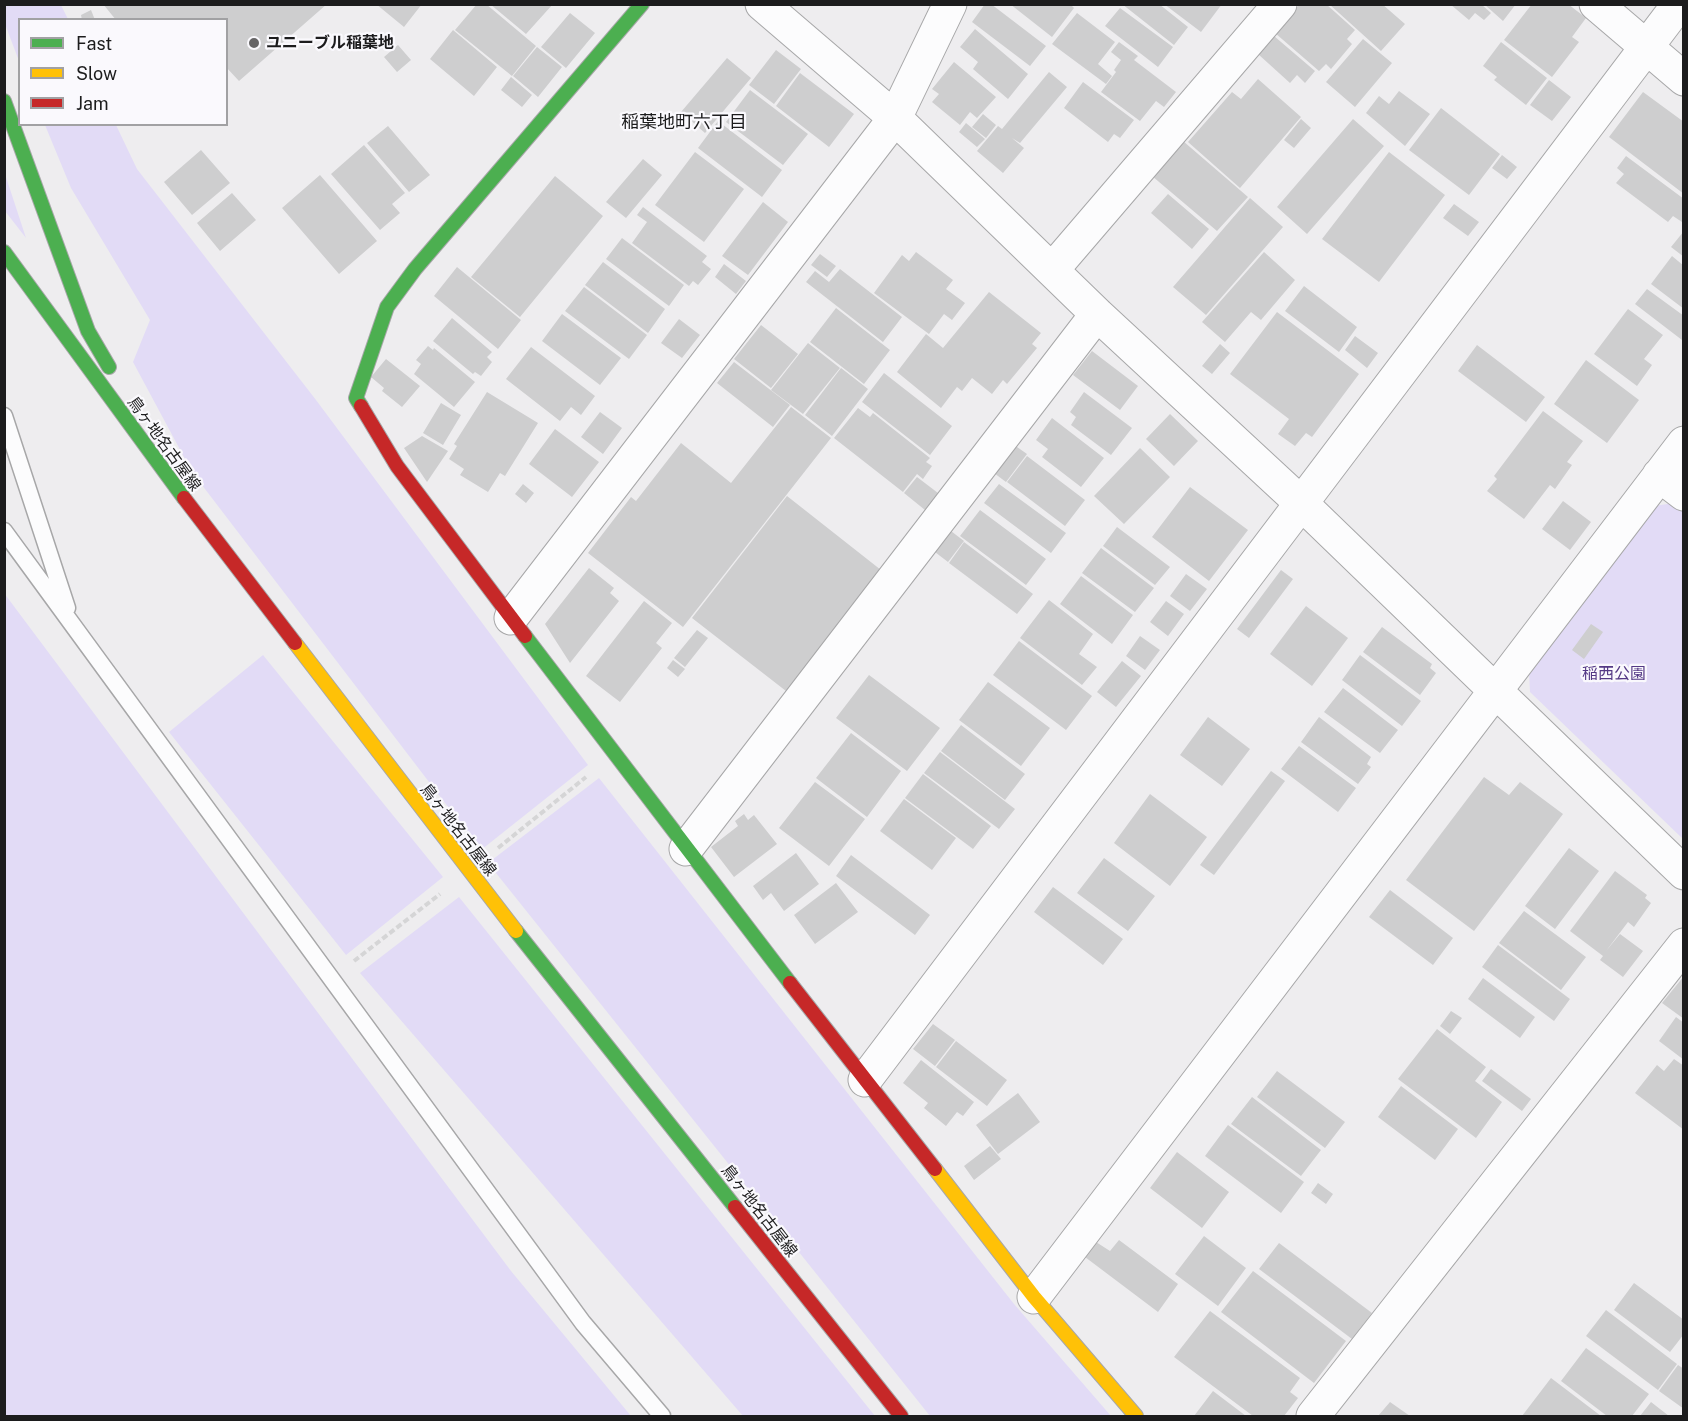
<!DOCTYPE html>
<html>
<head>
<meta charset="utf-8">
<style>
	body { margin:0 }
	#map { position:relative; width:1688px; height:1421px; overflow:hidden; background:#eeedef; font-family:"Public Sans",sans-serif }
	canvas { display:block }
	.frame { position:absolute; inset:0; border:6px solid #1c1c1d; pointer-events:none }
	.legend { position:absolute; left:18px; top:18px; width:210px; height:108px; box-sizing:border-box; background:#faf9fd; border:2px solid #a1a1a3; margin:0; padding:8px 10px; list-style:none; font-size:18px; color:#1c1c1d }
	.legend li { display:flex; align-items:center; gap:12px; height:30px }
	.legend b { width:30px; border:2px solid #a1a1a3 }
</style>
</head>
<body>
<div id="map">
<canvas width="1688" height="1421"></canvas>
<div class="frame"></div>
<ul class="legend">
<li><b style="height:8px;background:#4caf50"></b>Fast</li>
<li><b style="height:8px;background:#ffc107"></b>Slow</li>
<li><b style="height:8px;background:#c62828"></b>Jam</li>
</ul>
</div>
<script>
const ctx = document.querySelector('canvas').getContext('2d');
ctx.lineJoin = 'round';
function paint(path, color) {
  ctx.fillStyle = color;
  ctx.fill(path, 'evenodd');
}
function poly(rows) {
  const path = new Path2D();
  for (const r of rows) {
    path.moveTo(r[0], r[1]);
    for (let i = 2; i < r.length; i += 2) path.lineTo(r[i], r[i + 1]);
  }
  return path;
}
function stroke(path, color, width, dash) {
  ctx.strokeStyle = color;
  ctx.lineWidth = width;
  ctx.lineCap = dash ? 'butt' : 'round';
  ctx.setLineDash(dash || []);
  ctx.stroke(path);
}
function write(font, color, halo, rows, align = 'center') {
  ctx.font = font + ' "Public Sans","Noto Sans JP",sans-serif';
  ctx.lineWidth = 4.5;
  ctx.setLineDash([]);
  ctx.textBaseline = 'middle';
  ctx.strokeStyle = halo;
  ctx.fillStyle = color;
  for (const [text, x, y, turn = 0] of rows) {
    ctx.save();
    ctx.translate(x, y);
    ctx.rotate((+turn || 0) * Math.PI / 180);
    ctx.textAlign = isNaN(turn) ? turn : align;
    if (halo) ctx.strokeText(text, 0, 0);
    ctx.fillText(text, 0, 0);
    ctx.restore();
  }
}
paint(poly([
	[5,4,61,5,68,19,20,20,19,61,5,24],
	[45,125,116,125,137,169,316,400,588,765,481,850,192,472,133,362,150,320,71,188],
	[4,174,5,174,26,238,5,211],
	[1674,503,1683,510,1683,839,1530,692,1529,671,1654,506],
	[4,593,511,1271,631,1416,5,1416],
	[263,655,443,877,346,955,169,732],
	[599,778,1014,1304,1111,1416,930,1416,488,863],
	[459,897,875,1416,743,1416,360,973]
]), '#e2dbf6');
paint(poly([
	[103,4,178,6,327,4,239,81,226,67,226,20,116,20],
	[376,4,422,4,404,27],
	[477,4,486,4,536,46,512,76,455,30],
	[490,4,553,4,526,34],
	[985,4,991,4,1046,46,1030,66,972,22],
	[1010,4,1070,4,1074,8,1052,37],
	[1122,4,1159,4,1188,27,1174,45],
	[1164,4,1222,4,1201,32],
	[1300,4,1326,4,1355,30,1347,39,1352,44,1331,69,1326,64,1319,71,1275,33],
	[1329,4,1382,4,1405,24,1381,51],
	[1450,4,1481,4,1491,13,1484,20,1475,13,1469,20],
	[1484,4,1516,4,1503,21],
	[1532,4,1568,4,1586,18,1572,37,1579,42,1552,77,1504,40],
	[1120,8,1173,47,1158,67,1105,26],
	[91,10,95,20,82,20,81,15],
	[570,13,595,33,566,68,541,47],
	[1077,13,1115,42,1098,64,1112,76,1106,84,1052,44],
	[975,29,1028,74,1008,99,973,69,978,62,960,47],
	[453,30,497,67,474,96,430,59],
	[1274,36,1315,71,1305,83,1297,75,1290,83,1258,54],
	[1363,39,1392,63,1355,107,1326,82],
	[1119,42,1138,56,1134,60,1176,92,1164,107,1156,101,1140,121,1101,92,1116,72,1114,70,1121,60,1111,52],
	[1501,42,1547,78,1526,105,1494,80,1497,77,1483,66],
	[398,45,411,60,397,72,384,57],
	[537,47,562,67,538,97,513,76],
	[776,50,801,69,774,104,749,85],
	[727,58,751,78,705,133,681,112],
	[954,62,996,97,977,118,970,112,960,125,932,102,939,94,932,89],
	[1049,72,1067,87,1020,143,1012,138,1024,148,1003,173,977,151,998,126,1002,129],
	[800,73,854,114,829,147,776,106],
	[511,77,532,95,522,107,501,90],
	[1258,79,1301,117,1240,188,1188,142,1232,92,1241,99],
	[1549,80,1571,97,1552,121,1530,105],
	[1083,82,1134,120,1120,138,1114,134,1108,142,1064,108],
	[750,90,808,134,783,165,726,122],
	[1399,91,1430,114,1405,146,1366,113,1379,96,1389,104],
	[1643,92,1684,122,1684,194,1609,137],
	[1441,108,1500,154,1469,195,1409,150],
	[983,114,996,125,986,138,972,127],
	[1301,119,1311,128,1294,148,1284,140],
	[1353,119,1384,146,1307,234,1277,207],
	[718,121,782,170,762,197,698,148],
	[966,123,985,139,977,147,959,132],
	[388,126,430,175,409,192,367,143],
	[1183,141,1248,197,1217,231,1152,176],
	[364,145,405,193,392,204,400,213,380,230,331,174],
	[201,150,230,183,192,215,164,182],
	[695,152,744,189,704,242,655,205],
	[1389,152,1445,195,1379,282,1322,239],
	[1502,155,1517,167,1507,179,1492,168],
	[1626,156,1684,199,1682,222,1673,216,1668,222,1616,183,1624,174,1617,168],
	[643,159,662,175,626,218,606,202],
	[320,175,377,241,339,274,282,208],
	[555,176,603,216,520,317,471,277],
	[232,193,256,220,220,251,197,223],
	[1168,194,1209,229,1192,249,1151,213],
	[1250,198,1283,227,1206,315,1173,287],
	[763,202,788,222,748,275,722,256],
	[1454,204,1479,222,1468,236,1443,218],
	[643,207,707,256,702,262,711,269,698,285,693,281,689,286,632,243,647,222,637,215],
	[1684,231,1684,257,1671,247],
	[622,238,684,285,669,306,606,259],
	[916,252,953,280,946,289,965,303,952,320,944,314,929,334,874,293,902,255,909,261],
	[1264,252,1295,280,1261,320,1251,312,1225,342,1202,322],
	[820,254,836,266,827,277,811,265],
	[1672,256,1684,266,1684,309,1651,284],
	[603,262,665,309,648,333,585,285],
	[724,264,746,281,736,294,715,277],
	[457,267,521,320,498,349,434,296],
	[840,269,902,317,883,342,806,282,815,271,829,282],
	[1304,286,1357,327,1339,352,1285,311],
	[584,287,647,335,629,359,565,311],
	[1647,289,1684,316,1682,340,1635,304],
	[989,292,1041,333,1032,344,1037,348,1007,384,1003,380,992,394,972,378,962,391,957,387,941,408,897,372,926,334,943,348],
	[836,308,890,350,864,384,810,342],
	[1628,309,1663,335,1644,359,1652,365,1637,386,1594,354],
	[1277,312,1359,374,1312,437,1306,433,1295,446,1278,434,1289,419,1230,374],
	[562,314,621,358,600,385,542,341],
	[452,318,492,352,487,357,492,362,481,376,475,372,473,374,433,341],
	[679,319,700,335,682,358,661,343],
	[761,325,798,354,771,388,734,359],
	[1355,336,1378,353,1367,368,1345,350],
	[808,343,840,368,803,414,771,390],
	[1220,344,1230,353,1212,374,1202,366],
	[1477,345,1545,397,1526,422,1458,371],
	[428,346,433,350,434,348,475,382,454,407,414,374,421,364,416,360],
	[531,347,595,396,581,415,571,407,560,421,506,379],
	[1092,351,1138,386,1120,410,1073,375],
	[386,359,420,386,402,407,382,391,384,388,371,377],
	[1586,360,1639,400,1607,443,1554,404],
	[734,362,790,405,773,427,717,383],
	[841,368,868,389,832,436,805,415],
	[884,373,952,426,930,455,862,402],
	[487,392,538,423,505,476,500,473,488,492,460,475,464,469,449,459,457,446,454,444],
	[1084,392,1132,428,1111,455,1071,425,1076,417,1070,412],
	[441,403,461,415,443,445,423,433],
	[791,407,831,438,683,627,588,553,631,497,636,501,681,443,731,483],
	[858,408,870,417,873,413,930,458,926,462,932,466,923,479,917,474,903,492,834,438],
	[1543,411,1583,441,1567,462,1572,465,1555,489,1550,485,1524,519,1487,491,1497,479,1494,476],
	[600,412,622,428,603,454,581,437],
	[1170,414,1198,441,1174,466,1146,439],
	[1052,418,1104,458,1081,487,1042,457,1048,449,1036,440],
	[555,429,599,462,572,497,529,464],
	[422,436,448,451,427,482,404,448],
	[1010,442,1027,454,1006,482,990,470],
	[1140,448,1170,477,1124,524,1094,496],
	[1027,456,1085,500,1065,526,1007,482],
	[917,477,938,493,925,510,904,493],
	[523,484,534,493,526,503,515,494],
	[999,484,1066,533,1051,553,984,503],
	[1190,487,1248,530,1209,581,1152,537],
	[787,496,881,570,786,691,692,618],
	[1563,501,1591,522,1570,550,1542,529],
	[980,510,1046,559,1026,585,960,536],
	[1117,527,1170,567,1155,585,1103,546],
	[947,528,964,541,948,562,931,549],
	[964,542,1033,594,1017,614,949,563],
	[1101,548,1154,588,1135,612,1082,573],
	[589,568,614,588,610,593,619,601,570,663,545,624],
	[1281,570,1293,579,1249,638,1237,629],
	[1186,574,1207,589,1190,611,1170,596],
	[1081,576,1133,615,1112,644,1060,604],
	[1049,600,1093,634,1079,654,1097,667,1082,685,1020,638],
	[644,601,672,623,656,643,662,648,620,702,586,676],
	[1166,601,1184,614,1168,636,1150,622],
	[1306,606,1348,638,1312,686,1270,654],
	[1591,624,1603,632,1584,659,1572,650],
	[1382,627,1432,664,1430,668,1436,673,1420,695,1363,652],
	[697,630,708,638,685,667,674,658],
	[1140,636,1160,650,1145,670,1126,656],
	[1019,641,1092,696,1066,730,993,675],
	[1360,655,1421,701,1402,726,1342,680],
	[673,660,685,669,678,677,667,668],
	[1122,661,1141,676,1116,707,1097,692],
	[869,675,940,728,907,771,836,718],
	[988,682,1050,728,1021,766,959,720],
	[1343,688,1398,730,1380,753,1324,712],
	[1208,717,1250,749,1222,786,1180,755],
	[1319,717,1371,757,1367,764,1371,767,1358,784,1301,742],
	[961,725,1025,774,1005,800,941,751],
	[851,733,901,771,867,817,816,778],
	[1299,746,1356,788,1338,812,1281,769],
	[940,752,1015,809,999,829,924,773],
	[1271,771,1285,781,1214,875,1200,865],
	[923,774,991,826,973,849,905,798],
	[1484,777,1509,795,1520,782,1563,814,1474,931,1406,880],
	[815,782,865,819,829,866,779,828],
	[1150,794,1207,837,1170,886,1114,843],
	[904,799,956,838,932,870,880,831],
	[744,814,748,820,754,815,777,844,734,877,711,847,738,826,735,821],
	[1569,848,1599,871,1555,929,1525,906],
	[796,853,819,884,784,911,771,893,763,900,753,886],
	[851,855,930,915,915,935,836,876],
	[1104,858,1155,896,1128,931,1077,893],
	[1615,871,1647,895,1645,898,1651,903,1634,927,1628,922,1606,951,1620,934,1643,951,1623,977,1600,960,1603,956,1570,931],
	[836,883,858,912,815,944,794,915],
	[1053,887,1123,939,1103,965,1034,912],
	[1390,890,1453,938,1433,965,1369,917],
	[1524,911,1586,957,1561,990,1499,943],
	[1498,945,1570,999,1554,1021,1482,967],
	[1684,976,1684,1019,1662,1003],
	[1483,978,1535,1017,1520,1038,1468,999],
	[1451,1011,1462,1018,1450,1034,1440,1026],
	[1676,1017,1684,1023,1684,1060,1659,1041],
	[933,1024,955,1040,935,1066,913,1049],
	[1437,1029,1486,1067,1475,1081,1502,1102,1476,1138,1398,1079],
	[956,1041,1007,1080,987,1106,936,1067],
	[1674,1059,1684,1066,1684,1130,1635,1093,1657,1065,1664,1071],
	[921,1060,974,1102,963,1116,957,1112,946,1126,924,1108,928,1103,903,1083],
	[1491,1069,1531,1099,1522,1111,1482,1081],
	[1277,1071,1345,1122,1325,1148,1257,1097],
	[1401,1086,1458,1129,1435,1160,1378,1117],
	[1018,1093,1040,1122,998,1154,976,1125],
	[1252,1097,1321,1150,1301,1176,1231,1124],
	[1228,1125,1304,1182,1281,1213,1205,1156],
	[990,1146,1001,1159,974,1180,964,1166],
	[1177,1152,1229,1192,1202,1228,1150,1188],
	[1318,1183,1333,1194,1326,1204,1311,1193],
	[1204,1236,1246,1268,1218,1306,1175,1274],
	[1119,1240,1178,1284,1158,1312,1085,1257,1096,1242,1110,1251],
	[1279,1243,1372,1313,1352,1339,1259,1269],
	[1253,1271,1346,1341,1314,1383,1221,1312],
	[1634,1283,1684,1320,1684,1334,1670,1352,1614,1310],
	[1606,1310,1677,1364,1658,1390,1586,1336],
	[1210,1311,1300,1378,1290,1392,1298,1398,1284,1416,1253,1416,1174,1357],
	[1586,1348,1649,1394,1632,1416,1607,1416,1561,1381],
	[1678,1365,1684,1369,1684,1409,1659,1391],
	[1551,1378,1601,1416,1522,1416],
	[1213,1391,1246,1416,1194,1416],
	[1390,1402,1410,1416,1378,1416],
	[1651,1402,1669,1416,1640,1416]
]), '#cececf');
const lane = poly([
	[4,416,67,608],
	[4,531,583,1323,662,1416]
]);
const street = poly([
	[762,4,895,118,1097,314,1301,503,1684,873],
	[1596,4,1684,79],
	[1052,270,1280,4],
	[1659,475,1684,494],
	[511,618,895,118,950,4],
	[686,849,1097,314],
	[865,1080,1679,4],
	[1034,1297,1684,443],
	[1313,1416,1684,945]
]);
const fast = poly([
	[4,101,88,331,109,367],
	[4,252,184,498],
	[361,406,356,398,387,307,415,269,642,4],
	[525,636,790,983],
	[516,931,735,1207]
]);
const slow = poly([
	[295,643,516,931],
	[935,1169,1034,1297,1136,1416]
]);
const jam = poly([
	[361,406,397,466,525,636],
	[184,498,295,643],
	[790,983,935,1169],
	[735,1207,901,1416]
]);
stroke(lane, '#a7a7a8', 19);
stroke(street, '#a7a7a8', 35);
stroke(fast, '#a7a7a8', 16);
stroke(slow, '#a7a7a8', 16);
stroke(jam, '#a7a7a8', 16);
stroke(poly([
	[498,848,586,777],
	[354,961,440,894]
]), '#d5d5d6', 4, [6, 3]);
stroke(lane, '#fcfcfd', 16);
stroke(street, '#fcfcfd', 33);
stroke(fast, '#4caf50', 14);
stroke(slow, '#ffc107', 14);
stroke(jam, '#c62828', 14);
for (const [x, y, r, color] of [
	[254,43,6,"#666566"]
]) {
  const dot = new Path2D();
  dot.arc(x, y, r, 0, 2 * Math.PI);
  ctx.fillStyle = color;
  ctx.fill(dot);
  stroke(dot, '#faf9fd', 2);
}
write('bold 16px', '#1c1c1d', '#faf9fd', [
	["ユニーブル稲葉地",266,43]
], 'left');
write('16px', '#1c1c1d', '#faf9fd', [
	["鳥ヶ地名古屋線",164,444,54],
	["鳥ヶ地名古屋線",458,830,52],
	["鳥ヶ地名古屋線",759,1211,52]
]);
write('16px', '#543985', '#faf9fd', [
	["稲西公園",1614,674]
]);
write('18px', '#1c1c1d', '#faf9fd', [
	["稲葉地町六丁目",684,122]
]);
</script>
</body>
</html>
